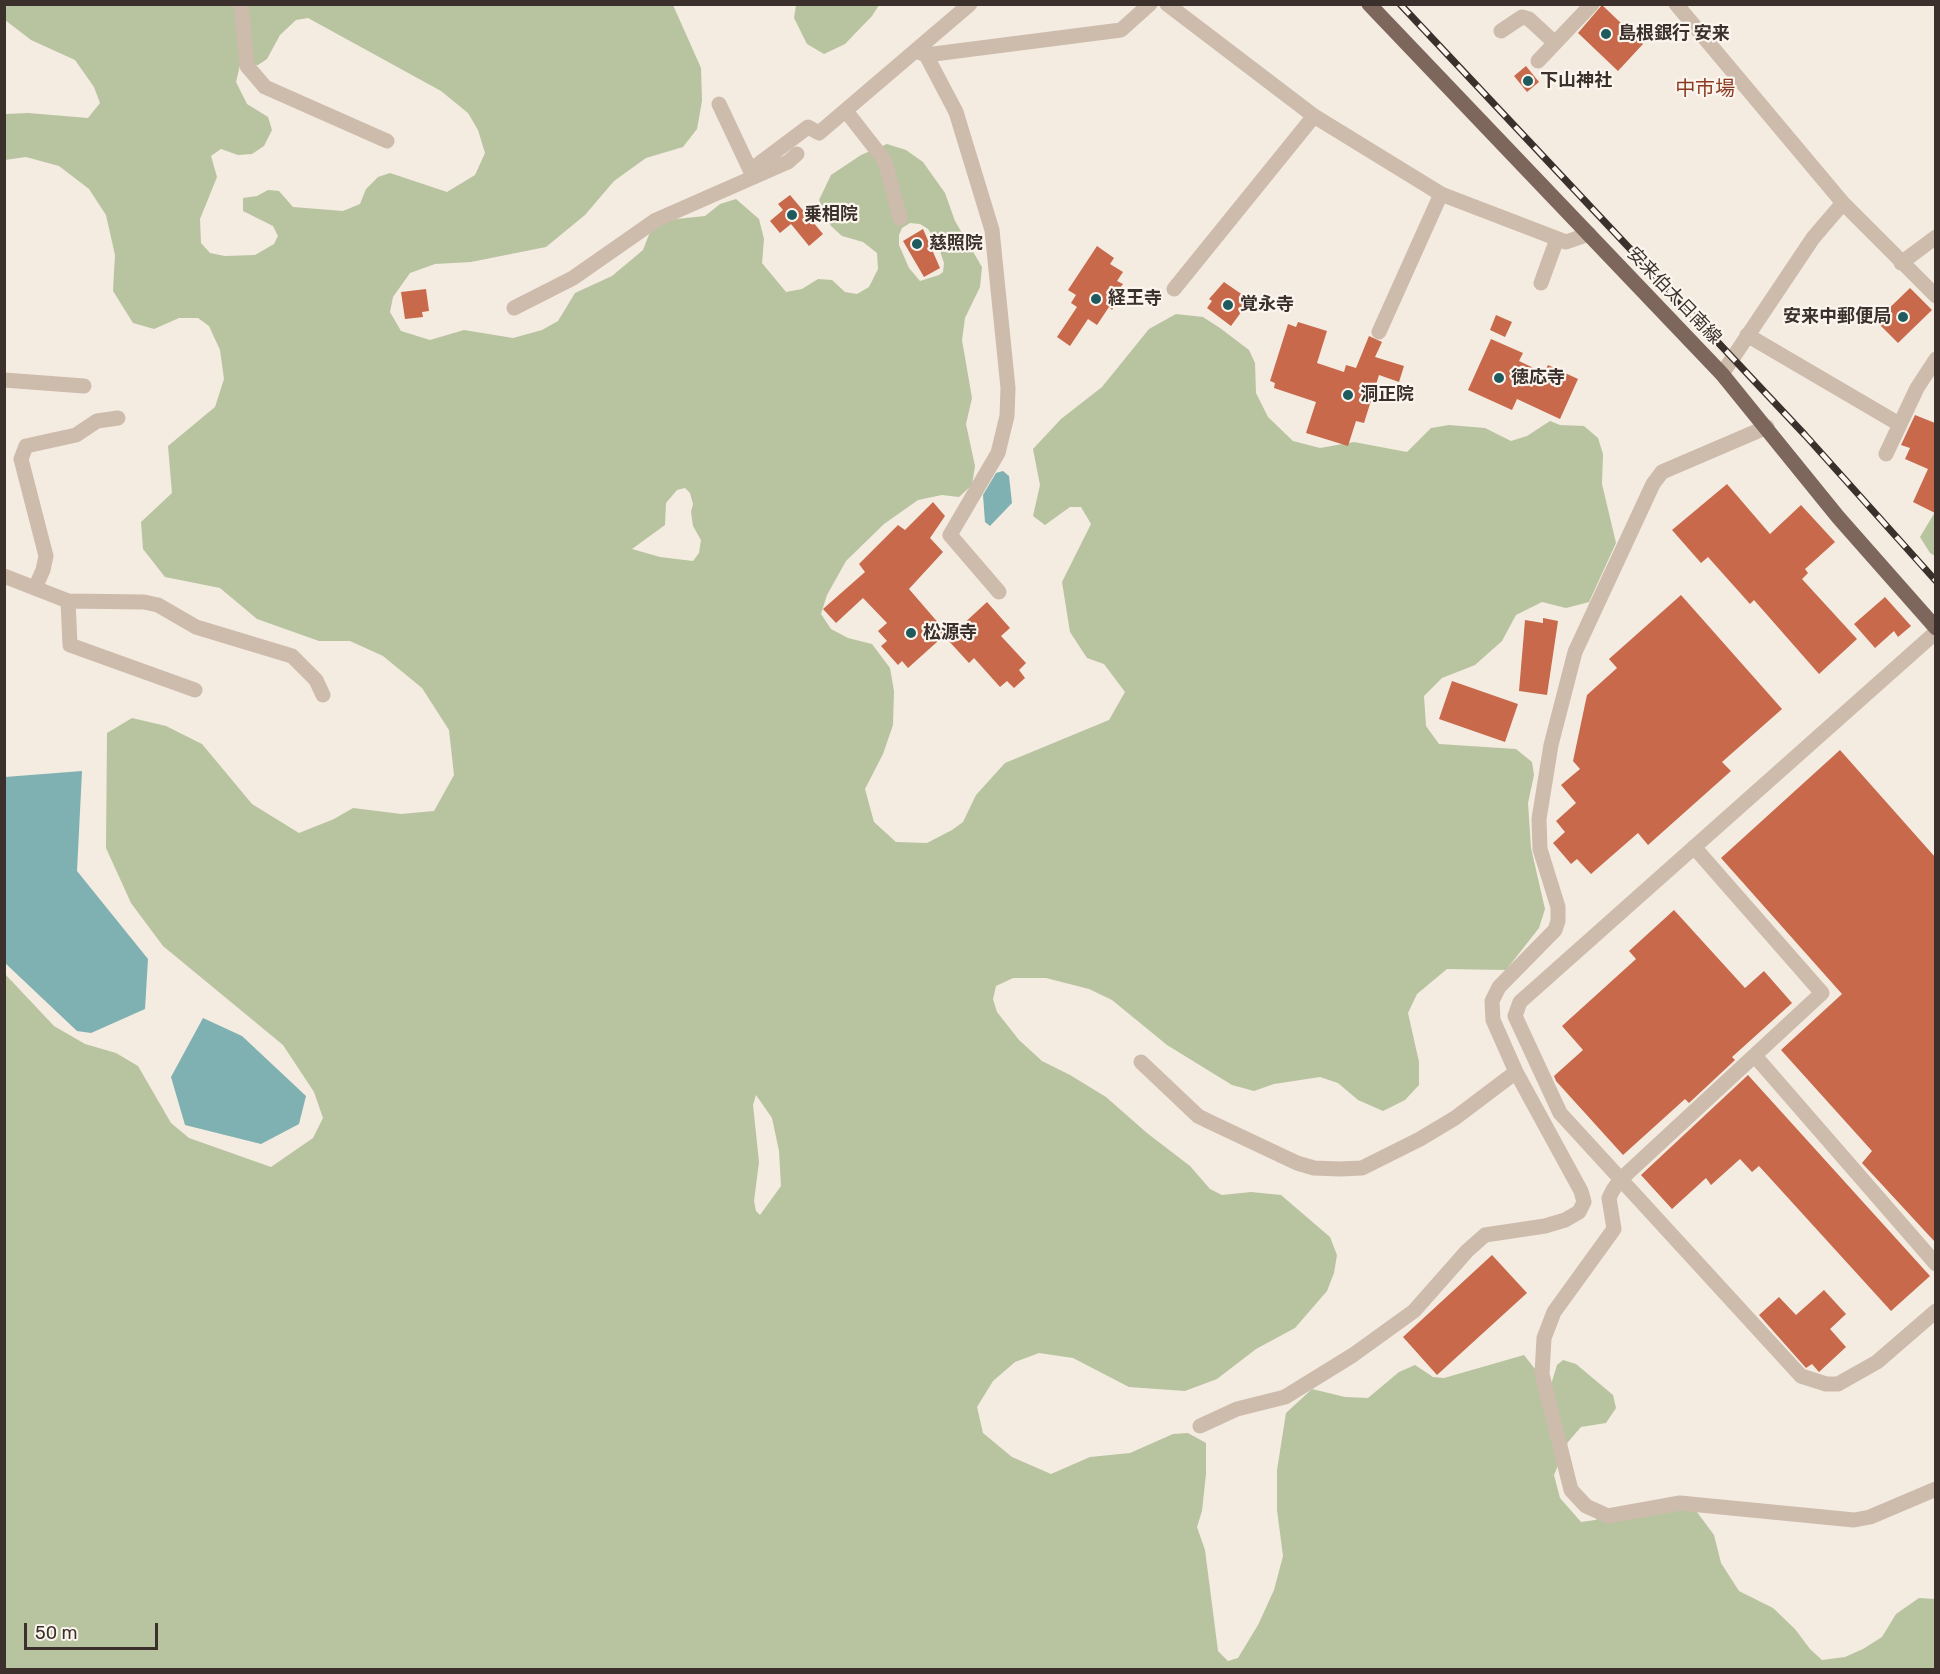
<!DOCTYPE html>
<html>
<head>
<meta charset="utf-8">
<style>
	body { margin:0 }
	#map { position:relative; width:1940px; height:1674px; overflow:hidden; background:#f4ebe1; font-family:Rubik,sans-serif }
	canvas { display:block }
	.frame { position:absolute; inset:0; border:6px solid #3b302b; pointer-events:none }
	.scale { position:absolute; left:24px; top:1623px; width:134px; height:27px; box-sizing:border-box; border:3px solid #3b302b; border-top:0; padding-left:8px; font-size:18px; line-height:21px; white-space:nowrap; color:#3b302b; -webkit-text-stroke:4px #fbf5ee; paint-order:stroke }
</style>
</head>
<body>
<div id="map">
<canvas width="1940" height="1674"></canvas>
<div class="frame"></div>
<div class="scale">50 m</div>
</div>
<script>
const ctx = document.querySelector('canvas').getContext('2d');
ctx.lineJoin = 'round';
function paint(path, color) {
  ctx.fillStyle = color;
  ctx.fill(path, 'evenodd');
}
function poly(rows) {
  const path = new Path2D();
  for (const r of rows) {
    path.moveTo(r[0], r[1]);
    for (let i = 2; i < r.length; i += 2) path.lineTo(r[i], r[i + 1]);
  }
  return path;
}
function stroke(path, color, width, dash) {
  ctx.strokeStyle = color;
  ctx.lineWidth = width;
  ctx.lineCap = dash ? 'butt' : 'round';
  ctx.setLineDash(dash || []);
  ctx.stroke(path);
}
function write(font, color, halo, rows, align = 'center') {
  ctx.font = font + ' Rubik,"Noto Sans JP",sans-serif';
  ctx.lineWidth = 4.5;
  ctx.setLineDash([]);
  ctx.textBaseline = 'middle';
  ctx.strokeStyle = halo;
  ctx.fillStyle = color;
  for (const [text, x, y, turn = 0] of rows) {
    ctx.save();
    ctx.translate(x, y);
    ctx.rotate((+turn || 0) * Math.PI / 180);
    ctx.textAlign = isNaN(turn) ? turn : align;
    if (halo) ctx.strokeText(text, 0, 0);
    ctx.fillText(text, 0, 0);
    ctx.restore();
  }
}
paint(poly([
	[5,5,673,5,701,68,702,101,697,129,683,147,646,158,614,181,585,215,546,247,471,262,435,264,410,273,393,297,390,312,401,331,430,340,464,330,513,338,542,330,558,321,575,293,612,276,643,250,650,232,667,220,705,216,720,204,736,199,759,219,764,239,762,263,786,292,802,289,818,279,832,280,845,292,857,294,869,287,878,269,877,253,863,242,842,236,831,226,819,200,831,175,861,155,887,144,906,150,923,162,945,193,955,221,982,267,980,287,965,318,962,340,972,398,966,424,975,466,972,485,959,497,942,495,918,500,884,524,846,561,827,595,821,614,831,629,848,638,872,644,890,668,894,691,893,725,883,754,865,789,874,822,896,842,927,843,952,830,963,822,976,795,1005,763,1109,720,1125,692,1104,664,1087,658,1070,632,1062,582,1091,524,1081,507,1070,507,1045,525,1033,516,1040,485,1033,449,1061,419,1102,387,1149,329,1176,314,1203,317,1220,328,1249,350,1255,363,1256,393,1268,417,1293,441,1320,448,1354,442,1407,452,1431,428,1449,425,1485,428,1511,441,1527,436,1550,421,1560,425,1584,426,1598,438,1603,454,1602,484,1616,543,1589,602,1566,608,1542,602,1516,615,1502,641,1475,665,1442,678,1424,696,1426,726,1439,744,1516,749,1532,762,1534,775,1528,803,1531,848,1545,909,1539,928,1506,970,1447,969,1417,994,1408,1013,1419,1062,1419,1085,1405,1100,1383,1111,1358,1100,1338,1083,1320,1077,1274,1084,1254,1091,1232,1085,1167,1045,1112,1000,1089,989,1046,978,1013,978,996,986,993,999,997,1012,1019,1040,1042,1061,1070,1075,1106,1097,1147,1133,1190,1166,1210,1189,1222,1195,1251,1192,1281,1195,1330,1237,1337,1255,1334,1273,1327,1291,1295,1328,1256,1349,1217,1379,1185,1391,1129,1387,1073,1358,1039,1353,1015,1362,993,1381,977,1407,983,1433,1012,1457,1051,1474,1090,1457,1130,1453,1173,1434,1188,1433,1206,1443,1206,1474,1202,1511,1197,1527,1205,1550,1218,1651,1228,1661,1238,1658,1258,1625,1274,1590,1283,1556,1277,1510,1277,1470,1286,1413,1312,1389,1345,1397,1368,1398,1399,1372,1415,1365,1433,1377,1444,1378,1524,1355,1550,1388,1557,1365,1563,1360,1576,1364,1613,1395,1616,1408,1606,1423,1581,1427,1568,1442,1554,1475,1560,1498,1581,1522,1595,1520,1629,1506,1694,1508,1714,1535,1721,1563,1739,1591,1773,1608,1795,1629,1810,1649,1822,1660,1845,1657,1863,1649,1882,1637,1896,1614,1919,1598,1935,1599,1935,1669,5,1669,5,974,54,1026,85,1044,116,1053,138,1066,171,1123,189,1138,271,1167,313,1138,323,1118,314,1092,283,1045,163,946,131,903,106,848,107,733,132,718,166,726,202,744,252,804,299,833,334,819,353,808,401,814,434,811,454,775,449,730,422,688,383,656,350,641,319,641,257,619,220,588,165,577,143,549,141,522,172,493,168,446,215,407,224,379,220,350,209,326,198,318,179,318,154,329,133,323,113,291,115,255,106,215,89,189,59,166,26,157,5,160,5,114,28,113,88,118,100,103,94,87,75,60,31,40,5,20],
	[308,18,441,91,468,113,478,130,485,153,475,175,447,192,390,173,378,177,366,189,360,204,343,211,293,207,279,191,268,190,257,196,243,198,243,211,273,226,278,236,274,244,255,255,225,256,210,253,201,243,200,219,217,177,211,156,221,149,238,155,252,154,264,146,272,130,268,117,247,104,236,82,240,65,258,65,267,59,280,35,296,20],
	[910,223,920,224,928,229,937,242,944,263,943,272,939,275,920,281,909,268,899,245,899,235,902,228],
	[685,488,690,493,693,504,691,512,693,526,701,540,699,553,693,561,660,557,632,549,665,525,666,503,677,490],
	[756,1095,772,1118,779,1151,781,1186,760,1215,756,1211,754,1201,759,1162,753,1105],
	[796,5,796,4,879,5,872,16,845,44,824,54,807,44,794,18],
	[1935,512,1935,556,1930,553,1920,537]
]), '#b8c4a0');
paint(poly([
	[1003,471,1009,476,1012,503,990,526,985,522,983,495,996,473],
	[82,771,77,871,148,959,145,1009,91,1033,77,1031,4,962,5,777],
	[203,1018,242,1036,306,1096,299,1124,261,1144,185,1125,171,1077]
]), '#7fb0b2');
paint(poly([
	[1602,5,1643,44,1618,71,1578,33],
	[1526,66,1539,82,1527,92,1514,76],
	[790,195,823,234,809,246,791,224,780,233,770,221,783,210,778,204],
	[923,229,940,268,924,277,903,241],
	[1097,246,1114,258,1110,264,1123,272,1117,281,1123,284,1117,292,1122,295,1112,310,1109,307,1097,325,1088,319,1070,346,1057,337,1077,307,1071,303,1076,295,1068,290],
	[1224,282,1250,300,1231,326,1207,308,1212,301,1209,299],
	[1910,288,1932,310,1898,343,1876,321],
	[426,289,429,311,422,312,423,317,405,319,401,292],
	[1496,315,1512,322,1505,337,1490,330],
	[1298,322,1327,331,1317,363,1344,372,1346,365,1356,368,1369,336,1382,342,1375,357,1404,366,1399,382,1379,375,1364,423,1356,421,1348,446,1306,433,1316,402,1274,388,1275,383,1270,381,1288,324,1296,327],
	[1491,339,1523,353,1519,361,1544,373,1548,365,1578,379,1560,419,1517,399,1512,410,1468,390],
	[1915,415,1935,423,1935,513,1913,502,1928,469,1905,459,1910,448,1901,445],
	[1727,484,1770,534,1801,505,1835,542,1805,569,1808,573,1802,579,1857,639,1819,674,1754,600,1750,604,1708,557,1701,563,1672,530],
	[933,502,945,516,930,538,943,552,909,589,947,633,908,668,902,661,898,665,881,646,887,641,878,631,887,623,863,598,836,623,823,609,865,572,859,564,898,525,905,530],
	[1681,595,1782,709,1722,762,1731,771,1648,845,1638,833,1591,874,1577,859,1571,864,1553,843,1565,832,1556,821,1576,803,1561,785,1580,769,1573,761,1587,695,1617,668,1609,659],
	[1885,597,1911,626,1898,637,1894,631,1875,648,1854,624],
	[987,602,1010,628,1001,636,1026,663,1019,670,1025,678,1014,688,1007,681,1000,687,974,658,969,663,947,639],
	[1543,618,1558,621,1547,695,1519,691,1525,620,1543,623],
	[1452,681,1518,704,1505,742,1439,719],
	[1840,750,1935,857,1935,1242,1862,1163,1872,1151,1781,1050,1842,994,1721,858],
	[1674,910,1745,988,1764,971,1792,1003,1732,1057,1735,1060,1689,1103,1685,1099,1623,1155,1556,1081,1554,1076,1583,1050,1562,1026,1636,959,1629,951],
	[1748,1075,1930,1276,1891,1311,1759,1166,1752,1172,1740,1159,1711,1185,1706,1178,1672,1209,1641,1175],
	[1492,1255,1527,1293,1437,1375,1403,1337],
	[1824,1290,1846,1314,1830,1329,1846,1347,1819,1372,1812,1364,1806,1368,1759,1315,1779,1297,1796,1315]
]), '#c8694b');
stroke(poly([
	[241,4,247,66,265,87,387,141],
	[1167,4,1314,116,1441,194,1566,242,1589,234],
	[1676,4,1843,203,1936,296],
	[1501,31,1522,17,1529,19,1555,43],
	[919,52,926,55,1121,30,1150,4],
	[926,55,956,112,992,230,1008,388,1007,416,998,453,950,535,999,592],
	[1538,61,1592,4],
	[719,104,753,176],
	[846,111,885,161,900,218],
	[752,169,808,127,819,133,970,4],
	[1901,263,1936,237],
	[1541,283,1557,239],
	[1174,289,1314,116],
	[514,308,573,278,656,220,788,162,797,154],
	[1379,332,1441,194],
	[1747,335,1899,424],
	[1722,374,1813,238,1843,203],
	[4,380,84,386],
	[1886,454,1917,388,1936,359],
	[4,576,68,601,144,602,158,605,196,627,292,656,316,680,323,695],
	[35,588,43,570,46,556,21,459,26,446,76,435,97,421,118,418],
	[68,601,70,645,195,690],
	[1936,632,1520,1002,1515,1016,1560,1113,1801,1376,1826,1384,1838,1384,1877,1362,1936,1311],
	[1694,847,1822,993,1620,1180,1613,1190,1609,1198,1614,1229,1554,1312,1544,1338,1542,1374,1571,1490,1586,1506,1608,1516,1680,1503,1854,1520,1870,1517,1936,1489],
	[1755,1056,1936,1264],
	[1141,1062,1198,1116,1208,1121,1297,1163,1314,1168,1340,1169,1362,1168,1420,1139,1455,1118,1516,1072,1493,1020,1492,1001,1499,987,1555,930,1558,921,1558,907,1540,849,1539,819,1551,745,1575,652,1653,484,1662,472,1767,427],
	[1200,1426,1237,1409,1285,1397,1353,1355,1414,1311,1467,1251,1485,1235,1545,1226,1565,1220,1579,1212,1584,1202,1581,1191,1516,1072]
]), '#cdbbac', 15);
stroke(poly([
	[1369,4,1722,374,1838,517,1936,628]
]), '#7d675c', 15);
const rail = poly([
	[1400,4,1805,435,1936,581]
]);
stroke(rail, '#3b302b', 7);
stroke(rail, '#fbf5ee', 4.5, [14]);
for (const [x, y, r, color] of [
	[1606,34,6,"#1f5a5e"],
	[1528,81,6,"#1f5a5e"],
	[792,215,6,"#1f5a5e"],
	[917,244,6,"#1f5a5e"],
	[1096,299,6,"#1f5a5e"],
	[1228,305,6,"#1f5a5e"],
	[1903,317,6,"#1f5a5e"],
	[1499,378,6,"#1f5a5e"],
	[1348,395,6,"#1f5a5e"],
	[911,633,6,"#1f5a5e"]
]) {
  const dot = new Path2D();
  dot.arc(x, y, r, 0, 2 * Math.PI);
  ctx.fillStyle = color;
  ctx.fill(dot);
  stroke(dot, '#fbf5ee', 2);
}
write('bold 18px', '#3b302b', '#fbf5ee', [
	["島根銀行 安来",1618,34],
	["下山神社",1540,81],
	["乗相院",804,215],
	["慈照院",929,244],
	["経王寺",1108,299],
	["覚永寺",1240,305],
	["安来中郵便局",1891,317,"right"],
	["徳応寺",1511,378],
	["洞正院",1360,395],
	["松源寺",923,633]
], 'left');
write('18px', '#3b302b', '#fbf5ee', [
	["安来伯太日南線",1674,296,46]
]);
write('20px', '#8c3b22', '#fbf5ee', [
	["中市場",1705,89]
]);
</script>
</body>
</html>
